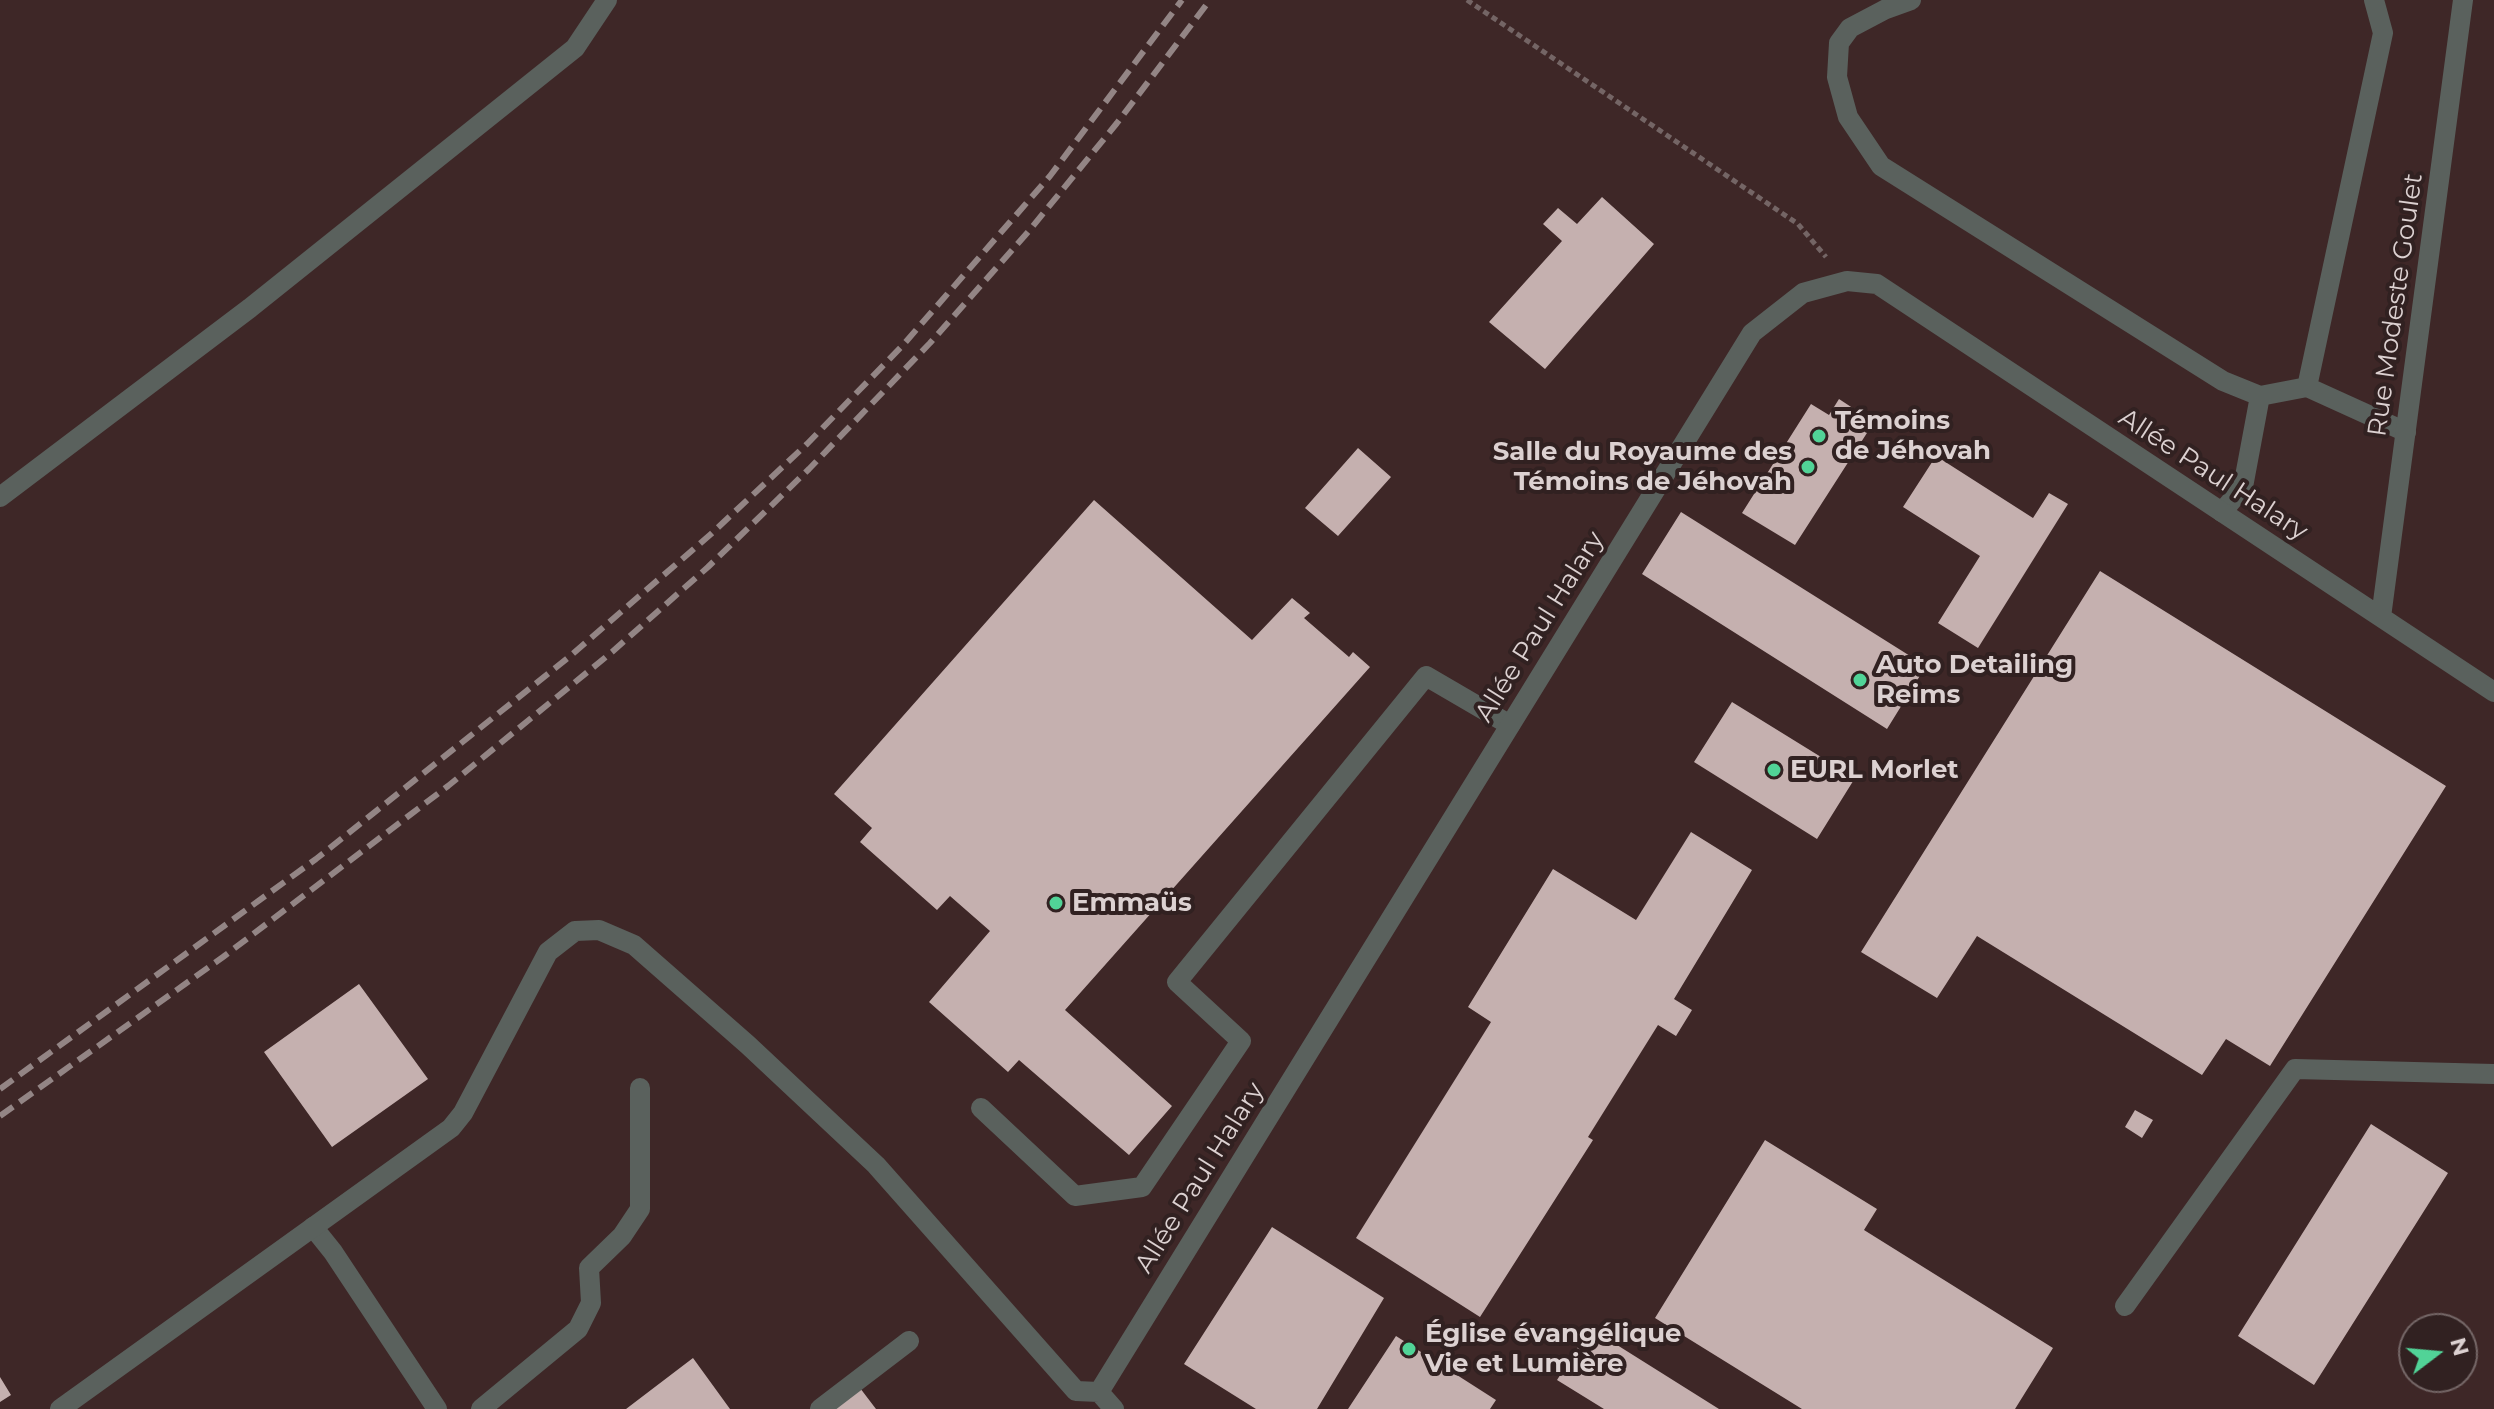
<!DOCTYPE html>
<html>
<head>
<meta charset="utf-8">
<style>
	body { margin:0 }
	#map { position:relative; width:2494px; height:1409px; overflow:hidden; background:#312121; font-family:Montserrat,sans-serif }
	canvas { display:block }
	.north { position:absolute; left:2398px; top:1313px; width:80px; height:80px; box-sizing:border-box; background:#312121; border:2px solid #756767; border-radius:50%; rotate:74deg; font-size:22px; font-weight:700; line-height:32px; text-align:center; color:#dcd1d1 }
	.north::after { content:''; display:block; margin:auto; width:28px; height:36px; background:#51d397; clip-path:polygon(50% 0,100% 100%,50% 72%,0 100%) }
</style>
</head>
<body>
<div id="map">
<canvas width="2494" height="1409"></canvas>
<div class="north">N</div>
</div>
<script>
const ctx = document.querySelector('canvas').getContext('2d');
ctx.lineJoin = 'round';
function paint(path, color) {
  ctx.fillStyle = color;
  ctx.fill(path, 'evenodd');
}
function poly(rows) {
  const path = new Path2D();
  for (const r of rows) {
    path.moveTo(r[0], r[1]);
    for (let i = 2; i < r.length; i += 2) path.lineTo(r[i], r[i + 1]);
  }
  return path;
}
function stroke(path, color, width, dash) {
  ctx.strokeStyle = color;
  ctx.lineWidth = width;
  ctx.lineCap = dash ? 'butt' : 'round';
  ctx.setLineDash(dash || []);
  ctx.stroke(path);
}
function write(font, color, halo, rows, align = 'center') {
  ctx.font = font + ' Montserrat,sans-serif';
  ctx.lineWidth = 8;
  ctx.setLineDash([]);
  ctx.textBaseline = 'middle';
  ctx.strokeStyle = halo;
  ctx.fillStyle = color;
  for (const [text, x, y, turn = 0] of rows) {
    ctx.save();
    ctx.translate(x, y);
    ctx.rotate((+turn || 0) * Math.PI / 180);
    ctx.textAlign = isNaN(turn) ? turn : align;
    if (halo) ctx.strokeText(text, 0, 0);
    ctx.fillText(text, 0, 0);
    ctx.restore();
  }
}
paint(poly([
	[0,0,2494,0,2494,1409,0,1409],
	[2414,1329,2462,1329,2462,1377,2414,1377]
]), '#3e2727');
paint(poly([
	[1602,197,1654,244,1545,369,1489,322,1562,241,1543,224,1558,208,1577,224],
	[1839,399,1874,422,1795,545,1742,513,1811,404,1829,415],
	[1358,448,1391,477,1338,536,1305,508],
	[1936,456,2033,518,2049,493,2068,504,1978,648,1938,623,1980,556,1903,507],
	[1094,500,1252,640,1292,598,1310,613,1304,618,1349,657,1353,652,1370,667,1065,1010,1172,1106,1129,1155,1019,1060,1008,1072,929,1002,990,931,950,896,937,910,860,842,872,828,834,794],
	[1681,512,1926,666,1887,729,1642,574],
	[2100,571,2446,786,2270,1066,2226,1039,2202,1075,1977,936,1937,998,1861,952],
	[1732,702,1855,778,1817,839,1694,762],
	[1691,832,1752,870,1674,999,1692,1010,1676,1036,1658,1025,1588,1137,1593,1140,1480,1317,1356,1238,1491,1022,1468,1007,1553,869,1636,920],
	[359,984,428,1079,332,1147,264,1052],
	[2135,1110,2153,1120,2142,1138,2125,1127],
	[2371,1124,2448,1173,2314,1385,2238,1336],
	[1765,1140,1877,1209,1864,1230,2053,1348,2015,1409,1802,1409,1655,1318],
	[1272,1227,1384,1298,1317,1409,1256,1409,1184,1364],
	[1590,1328,1719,1409,1604,1409,1557,1380],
	[1396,1336,1496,1400,1490,1409,1348,1409],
	[693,1358,730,1409,626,1409],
	[0,1377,11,1395,0,1402],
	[860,1388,876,1409,833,1409]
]), '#c5b0af');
stroke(poly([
	[1467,0,1798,224,1826,257]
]), '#746565', 5, [6, 4]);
stroke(poly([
	[1911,0,1886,9,1850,28,1839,43,1837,77,1848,117,1881,166,2223,381,2260,396,2307,387,2406,432],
	[2307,387,2383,33,2374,0],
	[0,497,250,308,575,48,607,0],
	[2222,512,2243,487,2260,396],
	[981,1108,1075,1196,1142,1187,1241,1041,1177,982,1426,676,1510,725],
	[313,1227,333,1252,437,1409],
	[2125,1306,2295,1069,2494,1074],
	[481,1409,578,1329,591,1303,589,1268,622,1236,640,1209,640,1088],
	[820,1409,909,1341]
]), '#5a615d', 20);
stroke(poly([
	[2381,617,2463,0],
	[1099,1392,1752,333,1803,293,1847,281,1877,284,2494,692],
	[1099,1392,1114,1409],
	[60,1409,451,1128,463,1113,548,952,575,931,599,930,634,945,748,1045,876,1165,1076,1391,1099,1392]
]), '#5a615d', 20);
stroke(poly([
	[0,1089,316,859,569,657,711,534,807,444,903,345,1050,176,1182,0],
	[0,1116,223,957,448,786,612,652,708,567,809,469,930,343,1028,232,1117,123,1210,0]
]), '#938585', 6, [16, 8]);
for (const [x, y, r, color] of [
	[1819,436,8,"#51d397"],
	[1808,467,8,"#51d397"],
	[1860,680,8,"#51d397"],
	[1774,770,8,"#51d397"],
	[1056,903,8,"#51d397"],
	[1409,1349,8,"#51d397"]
]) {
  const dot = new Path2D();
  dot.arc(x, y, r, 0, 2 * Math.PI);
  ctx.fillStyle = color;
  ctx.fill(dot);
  stroke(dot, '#312121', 3);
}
write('26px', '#dcd1d1', '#312121', [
	["Rue Modeste Goulet",2396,305,-82],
	["Allée Paul Halary",2213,475,33],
	["Allée Paul Halary",1540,627,-58],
	["Allée Paul Halary",1200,1178,-58]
]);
write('bold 26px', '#dcd1d1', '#312121', [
	["Témoins",1835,421],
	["de Jéhovah",1835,451],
	["Salle du Royaume des",1792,452,"right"],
	["Témoins de Jéhovah",1792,482,"right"],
	["Auto Detailing",1876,665],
	["Reims",1876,695],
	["EURL Morlet",1790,770],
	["Emmaüs",1072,903],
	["Église évangélique",1425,1334],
	["Vie et Lumière",1425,1364]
], 'left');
</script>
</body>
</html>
